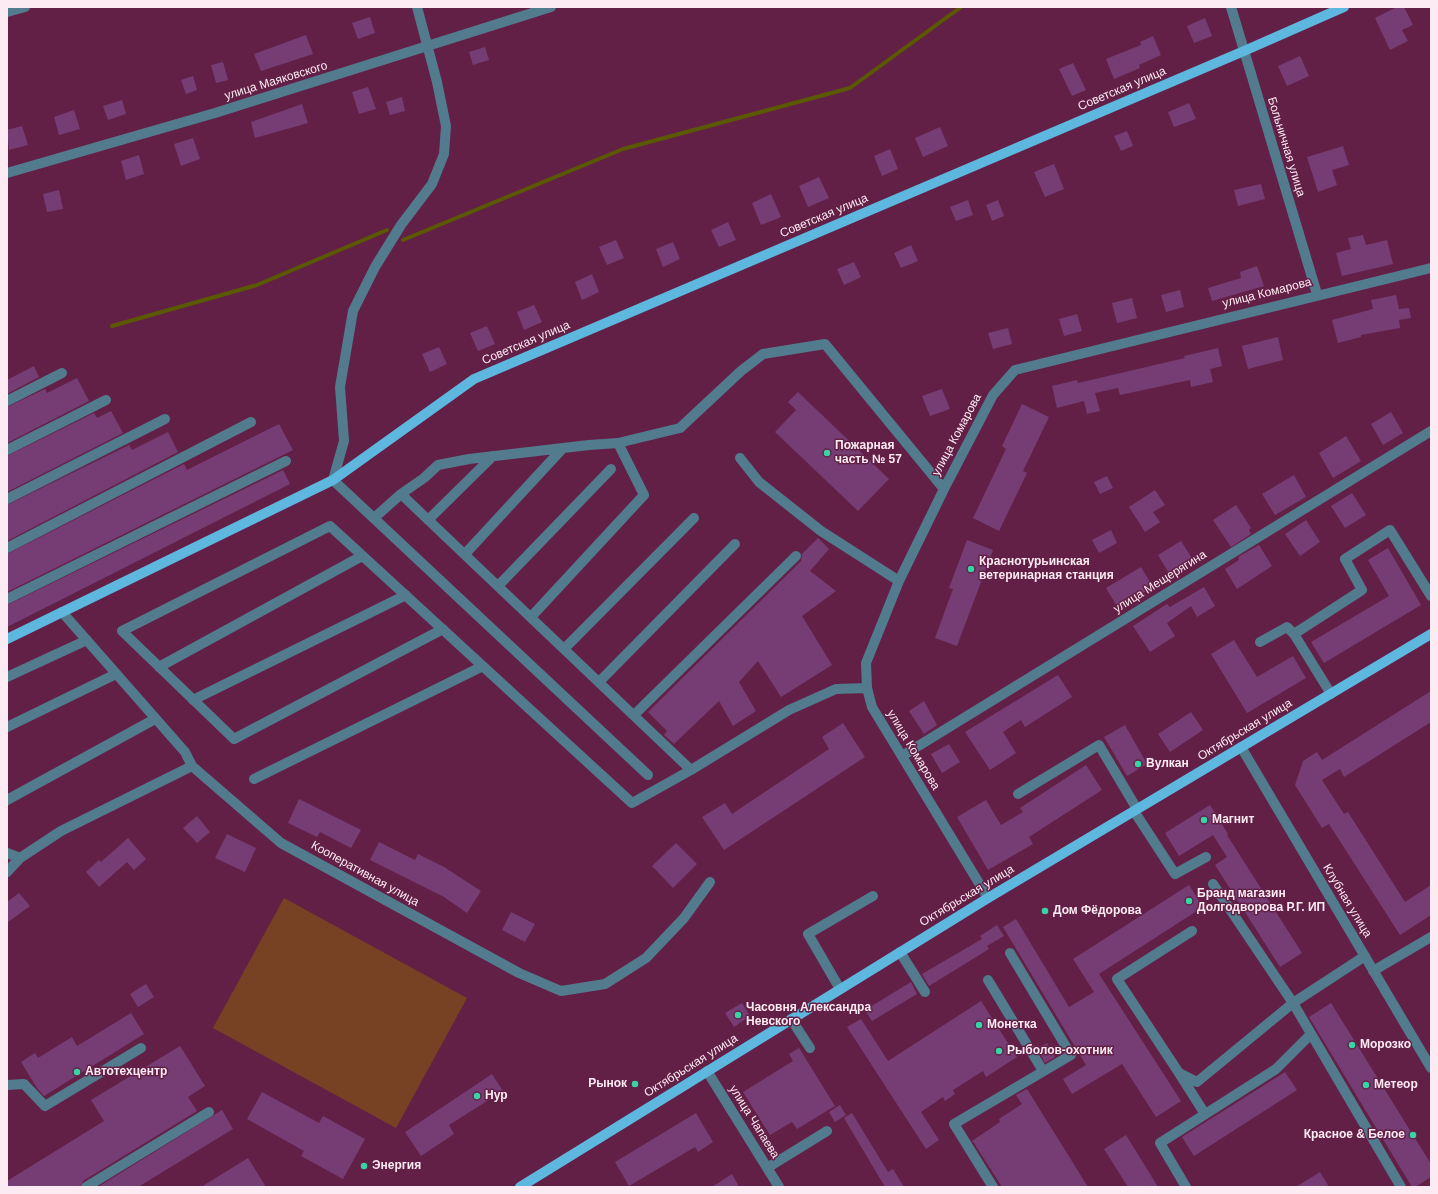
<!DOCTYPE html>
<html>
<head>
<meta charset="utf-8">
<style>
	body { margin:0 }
	#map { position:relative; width:1438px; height:1194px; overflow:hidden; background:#632047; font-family:Helvetica,sans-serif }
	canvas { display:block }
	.frame { position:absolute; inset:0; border:8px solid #fdebf3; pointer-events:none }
</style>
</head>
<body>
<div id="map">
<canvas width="1438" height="1194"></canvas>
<div class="frame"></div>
</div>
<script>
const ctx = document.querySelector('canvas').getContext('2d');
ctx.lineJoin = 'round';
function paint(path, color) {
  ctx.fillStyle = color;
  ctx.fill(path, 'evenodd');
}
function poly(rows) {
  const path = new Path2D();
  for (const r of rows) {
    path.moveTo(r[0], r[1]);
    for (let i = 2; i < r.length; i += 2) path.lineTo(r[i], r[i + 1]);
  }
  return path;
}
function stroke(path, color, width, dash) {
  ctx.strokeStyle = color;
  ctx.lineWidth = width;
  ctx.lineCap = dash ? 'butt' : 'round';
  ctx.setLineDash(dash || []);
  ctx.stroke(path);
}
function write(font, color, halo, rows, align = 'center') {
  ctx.font = font + ' Helvetica,sans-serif';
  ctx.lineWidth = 3;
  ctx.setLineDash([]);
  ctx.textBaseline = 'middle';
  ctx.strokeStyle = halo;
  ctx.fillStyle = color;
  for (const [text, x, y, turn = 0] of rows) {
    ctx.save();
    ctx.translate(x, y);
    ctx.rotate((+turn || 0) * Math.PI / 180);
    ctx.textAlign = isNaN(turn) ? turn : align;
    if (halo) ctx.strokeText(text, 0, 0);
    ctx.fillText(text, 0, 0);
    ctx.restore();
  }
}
paint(poly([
	[284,898,467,998,396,1128,213,1028]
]), '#774123');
stroke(poly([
	[403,240,623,149,850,88,961,7],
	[112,326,257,285,387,230]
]), '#5a5801', 4);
paint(poly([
	[1397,7,1404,7,1413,25,1402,30,1408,41,1390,50,1375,18],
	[370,17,375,33,358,39,352,23],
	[1205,18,1212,36,1194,43,1187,26],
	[306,35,313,54,261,71,254,54],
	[1153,36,1161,55,1139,65,1140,68,1114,79,1106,59,1141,45,1140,42],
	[485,47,489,60,473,65,469,52],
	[1300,56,1309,76,1287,86,1278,66],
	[223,62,228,80,216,83,211,65],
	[1073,63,1086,90,1072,96,1059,69],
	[193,76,197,90,186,94,181,80],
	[368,87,376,109,359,114,352,92],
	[402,97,405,111,390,115,386,102],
	[122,100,126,114,108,120,103,106],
	[1189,103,1196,119,1174,127,1168,112],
	[302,104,308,123,255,138,251,122],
	[74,110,80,129,59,135,54,117],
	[22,126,28,145,9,150,7,130],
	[940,127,948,146,923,157,915,138],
	[1127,131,1133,146,1121,151,1114,136],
	[193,138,200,159,181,166,174,144],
	[1343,146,1349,165,1332,170,1337,185,1318,192,1307,157],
	[890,149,898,169,882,176,874,156],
	[139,155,144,174,126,180,121,161],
	[1054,164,1064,189,1045,197,1034,172],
	[819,177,829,198,808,207,799,186],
	[1261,184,1265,199,1238,206,1234,190],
	[59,190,63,209,47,212,43,194],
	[771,194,781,217,761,225,752,203],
	[968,200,973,215,956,221,950,207],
	[998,200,1004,216,992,221,986,205],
	[728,222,736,240,719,247,711,230],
	[1363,235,1366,245,1387,240,1393,264,1342,276,1336,253,1351,249,1348,238],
	[616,240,624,258,607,265,599,247],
	[673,242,680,259,663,267,656,249],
	[911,245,918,261,901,268,894,253],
	[854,262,861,277,844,285,837,269],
	[1257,266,1264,286,1212,301,1208,288,1241,278,1240,272],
	[592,274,599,292,582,300,575,282],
	[1180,290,1184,307,1166,312,1161,295],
	[1396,295,1399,309,1409,308,1411,318,1399,320,1400,328,1361,335,1361,337,1338,343,1332,320,1373,309,1371,300],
	[1132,298,1137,318,1117,323,1112,303],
	[534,305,542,322,524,330,517,312],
	[1077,314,1082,331,1064,336,1059,319],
	[487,326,495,344,478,351,470,333],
	[1008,328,1012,344,993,349,988,333],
	[1278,337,1283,360,1248,369,1242,346],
	[439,347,447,364,430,372,422,354],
	[1218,348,1222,366,1210,369,1213,382,1191,387,1190,380,1120,395,1118,388,1095,393,1100,411,1087,414,1084,401,1057,408,1052,386,1077,380,1078,383,1185,358,1184,356],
	[34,366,39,377,7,394,7,380],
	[77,378,89,401,7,443,7,407,45,389,47,393],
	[942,389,950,409,930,416,922,396],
	[798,392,889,479,858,511,775,432,796,410,788,402],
	[1022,404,1049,417,1023,471,1027,473,999,531,973,518,1006,449,1002,446],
	[111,411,123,433,7,492,7,456,94,413,97,418],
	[1391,412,1403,433,1383,445,1371,424],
	[279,424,293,450,7,592,7,554,184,464,187,470],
	[168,432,178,452,7,541,7,505,129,445,132,450],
	[1346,436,1361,461,1333,478,1319,453],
	[283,470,290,484,7,627,7,605],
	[1294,475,1306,497,1275,515,1262,494],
	[1107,476,1113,488,1100,494,1094,482],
	[1155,490,1165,505,1153,512,1160,522,1145,532,1129,507],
	[1352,493,1366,515,1345,528,1331,506],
	[1236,505,1251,528,1249,530,1251,534,1231,547,1213,520],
	[1306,520,1320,542,1300,556,1285,534],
	[1111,530,1117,543,1099,553,1092,540],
	[818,538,829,549,810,571,836,591,802,616,832,665,781,697,758,661,739,682,756,711,733,726,719,701,674,744,664,735,667,731,648,712,801,561,802,554],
	[967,540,993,550,957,646,935,638,953,589,949,588],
	[1181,541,1193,560,1170,575,1158,555],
	[1259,545,1272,566,1237,589,1225,569,1239,560,1238,557],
	[1388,548,1421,605,1324,663,1311,642,1389,596,1368,560],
	[1141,567,1153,587,1118,608,1106,588],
	[1204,587,1215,606,1197,617,1191,606,1167,623,1175,636,1150,652,1133,626,1167,604,1170,607],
	[1234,640,1257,677,1293,656,1306,678,1247,713,1211,654],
	[1058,675,1072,697,1025,727,1021,720,1003,732,1016,753,990,770,965,732],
	[1431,691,1431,722,1344,777,1340,769,1322,780,1344,814,1348,812,1405,902,1431,885,1431,915,1400,935,1329,824,1322,828,1295,785,1303,761,1317,752,1322,760],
	[924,701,937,725,924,734,909,711],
	[1191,712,1203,730,1170,752,1158,734],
	[843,723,865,757,724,850,702,817,725,803,732,814,829,749,822,737],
	[1125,725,1147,764,1127,776,1104,737],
	[949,744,960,762,942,773,931,754],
	[1086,765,1102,790,1029,837,1033,844,988,870,957,817,986,800,1001,825,1023,812,1020,808],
	[299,799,361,830,351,848,320,832,317,837,288,823],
	[1210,805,1228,834,1227,835,1302,953,1280,967,1215,865,1227,857,1213,835,1179,856,1165,833],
	[197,816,210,832,197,843,183,828],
	[227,834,256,848,245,872,215,858],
	[128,838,146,859,134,870,127,862,99,887,86,872,99,860,101,862],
	[379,842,415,860,418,854,444,867,481,891,467,913,444,897,370,860],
	[676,843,697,864,673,888,652,866],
	[1189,885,1203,907,1099,974,1181,1101,1156,1117,1122,1064,1072,1094,1063,1079,1086,1065,1003,927,1016,919,1069,1007,1094,992,1073,959],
	[19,893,30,906,7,923,7,902],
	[511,912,535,924,525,942,502,930],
	[997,925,1004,936,987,946,989,949,929,986,922,974,982,939,980,936],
	[911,982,917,994,872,1021,865,1010],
	[146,984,154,997,138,1007,130,994],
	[981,1001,1017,1057,986,1077,983,1071,953,1090,955,1094,945,1101,943,1097,921,1112,939,1140,926,1149,847,1027,861,1019,888,1061],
	[742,1003,750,1016,734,1027,725,1013],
	[1331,1003,1431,1164,1431,1177,1415,1187,1412,1187,1309,1017],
	[131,1013,144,1034,44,1096,37,1088,21,1062,35,1053,38,1058,72,1037,77,1046],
	[1047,1043,1055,1057,1045,1063,1037,1048],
	[180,1046,205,1086,188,1097,197,1111,83,1181,80,1187,7,1187,7,1181,104,1121,91,1100],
	[799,1048,835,1106,797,1129,792,1122,770,1135,743,1092,793,1061,789,1054],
	[1285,1072,1297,1090,1194,1156,1182,1137],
	[492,1074,503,1091,449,1125,454,1134,421,1156,405,1132],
	[1027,1089,1088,1187,1002,1187,974,1143,972,1141,1000,1122,999,1119,1022,1104,1016,1095],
	[262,1092,319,1123,323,1116,365,1139,343,1179,301,1156,304,1151,247,1119],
	[840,1105,846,1115,835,1122,829,1112],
	[222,1110,233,1129,138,1187,98,1187],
	[696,1113,713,1142,698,1152,695,1147,629,1186,615,1162],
	[852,1113,888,1172,893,1169,904,1187,885,1187,844,1118],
	[1126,1135,1158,1187,1128,1187,1104,1149],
	[248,1158,266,1187,201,1187],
	[1320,1172,1329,1187,1296,1187],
	[732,1174,739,1187,712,1187]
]), '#753d73');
stroke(poly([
	[417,7,437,82,446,126,444,154,432,184,401,225,375,267,353,311,340,387,344,441,333,480,648,775],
	[1231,7,1317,294],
	[7,12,25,7],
	[7,173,215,113,551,7],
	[7,401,62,373],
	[7,450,106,400],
	[740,458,759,482,821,531,899,581],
	[401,494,424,478,438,465,469,459,589,445,618,443,680,428,741,371,763,354,825,344,944,489],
	[7,499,165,419],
	[374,518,401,494,691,770],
	[428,520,493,456],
	[7,548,251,422],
	[465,554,563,448],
	[498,586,611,469],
	[7,599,286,461],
	[62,612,185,752,192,766],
	[531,617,644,495,618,443],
	[443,629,234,739,122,631,330,526,632,803,691,770,789,710,836,689,867,688],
	[1294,634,1362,590,1345,559,1390,530,1431,596],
	[1260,642,1287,627,1294,634,1331,694],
	[564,649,694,518],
	[159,667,362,556],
	[7,677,87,640],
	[599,682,735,544],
	[193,700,406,595],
	[634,715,796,556],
	[7,727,116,674],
	[1241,747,1431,1068],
	[902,756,1431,431],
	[254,779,483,666],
	[1018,794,1099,745,1137,809],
	[7,800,155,719],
	[1134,811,1175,874,1206,857],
	[7,853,20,858],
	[7,872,20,858,61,831,192,766,281,843,519,973,561,991,605,984,646,958,684,918,710,882],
	[1213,884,1293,1003,1401,1187],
	[988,898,872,707,867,688,866,663,899,581,944,489,993,395,1015,370,1431,268],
	[1192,931,1117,979,1179,1073,1197,1082,1293,1003,1365,956],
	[900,952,925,992],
	[1373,971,1431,937],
	[988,980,1043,1071],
	[840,989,808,934,873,896],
	[791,1019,810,1048],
	[707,1071,779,1187],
	[1179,1073,1205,1114],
	[7,1085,24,1084,45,1106,141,1048],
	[767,1168,827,1131],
	[86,1187,209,1112],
	[993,1187,954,1124,1071,1055,1010,953],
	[1186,1187,1160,1143,1276,1069,1311,1034]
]), '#527b8e', 10);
stroke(poly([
	[7,639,333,480,474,379,1244,51,1344,7],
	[520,1187,988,898,1431,634]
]), '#5db7de', 10);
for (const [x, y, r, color] of [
	[827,453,4,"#37d4a6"],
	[971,569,4,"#37d4a6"],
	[1138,764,4,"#37d4a6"],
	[1204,820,4,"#37d4a6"],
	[1189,901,4,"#37d4a6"],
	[1045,911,4,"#37d4a6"],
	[738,1015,4,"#37d4a6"],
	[979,1025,4,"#37d4a6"],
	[1352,1045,4,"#37d4a6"],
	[999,1051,4,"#37d4a6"],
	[77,1072,4,"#37d4a6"],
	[635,1084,4,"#37d4a6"],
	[1366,1085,4,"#37d4a6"],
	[477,1096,4,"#37d4a6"],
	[1413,1135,4,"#37d4a6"],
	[364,1166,4,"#37d4a6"]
]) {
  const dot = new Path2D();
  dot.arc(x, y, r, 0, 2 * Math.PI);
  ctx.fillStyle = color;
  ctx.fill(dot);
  stroke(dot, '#632047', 1.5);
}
write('12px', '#fdebf3', '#632047', [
	["улица Маяковского",276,81,-17],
	["Советская улица",1122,89,-23],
	["Больничная улица",1286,147,73],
	["Советская улица",824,216,-23],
	["улица Комарова",1267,293,-14],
	["Советская улица",526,343,-23],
	["улица Комарова",957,435,-62],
	["улица Мещерягина",1160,582,-32],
	["Октябрьская улица",1245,730,-31],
	["улица Комарова",913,750,59],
	["Кооперативная улица",365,874,29],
	["Октябрьская улица",967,896,-31],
	["Клубная улица",1347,901,59],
	["Октябрьская улица",691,1066,-32],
	["улица Чапаева",754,1122,58]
]);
write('bold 12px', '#fdebf3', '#632047', [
	["Пожарная",835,446],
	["часть № 57",835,460],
	["Краснотурьинская",979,562],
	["ветеринарная станция",979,576],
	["Вулкан",1146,764],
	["Магнит",1212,820],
	["Бранд магазин",1197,894],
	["Долгодворова Р.Г. ИП",1197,908],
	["Дом Фёдорова",1053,911],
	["Часовня Александра",746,1008],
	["Невского",746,1022],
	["Монетка",987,1025],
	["Морозко",1360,1045],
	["Рыболов-охотник",1007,1051],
	["Автотехцентр",85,1072],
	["Рынок",627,1084,"right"],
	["Метеор",1374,1085],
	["Нур",485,1096],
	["Красное & Белое",1405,1135,"right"],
	["Энергия",372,1166]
], 'left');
</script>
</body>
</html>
